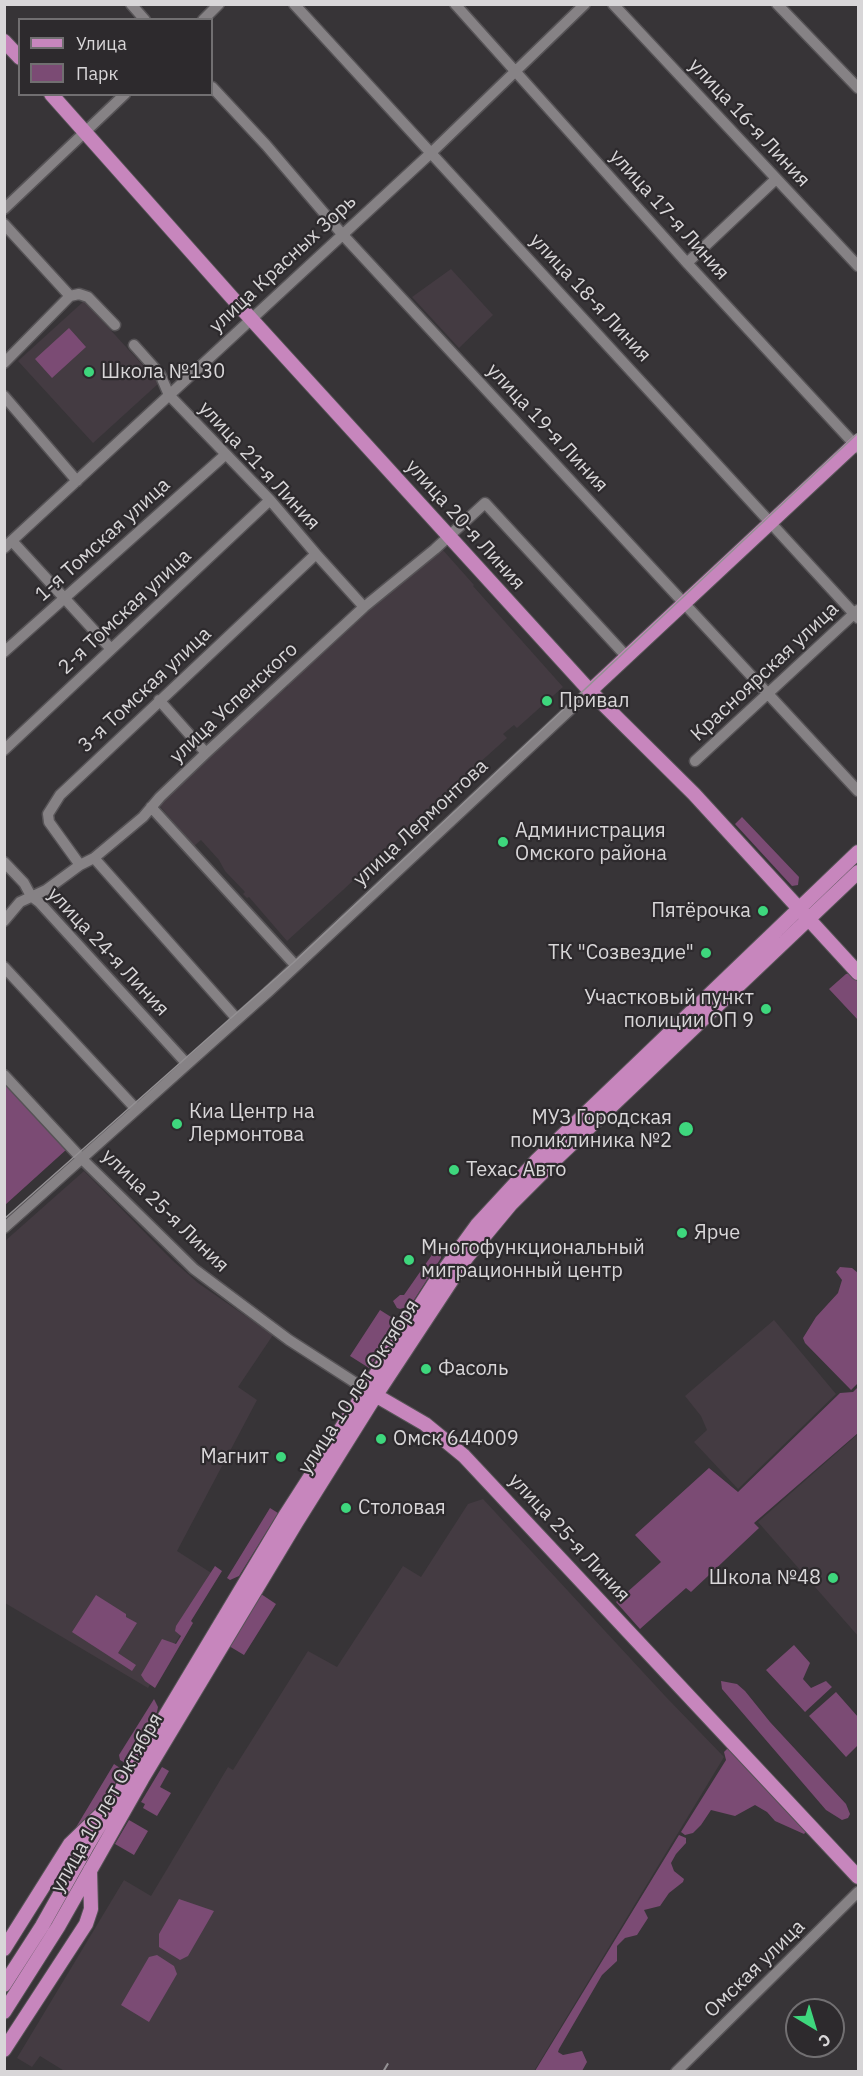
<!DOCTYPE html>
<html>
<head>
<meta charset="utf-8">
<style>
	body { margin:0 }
	#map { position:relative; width:863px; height:2076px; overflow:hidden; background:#373437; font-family:"IBM Plex Sans",sans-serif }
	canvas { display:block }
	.frame { position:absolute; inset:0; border:6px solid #d8d6d8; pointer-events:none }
	.legend { position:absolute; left:18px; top:18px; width:195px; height:78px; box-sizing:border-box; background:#2d2a2d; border:2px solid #716f71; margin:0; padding:8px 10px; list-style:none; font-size:18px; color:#d8d6d8 }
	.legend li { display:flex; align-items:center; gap:12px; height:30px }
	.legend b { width:30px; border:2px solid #716f71 }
	.north { position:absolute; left:785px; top:1998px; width:60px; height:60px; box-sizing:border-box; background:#2d2a2d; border:2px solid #716f71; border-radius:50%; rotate:142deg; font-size:16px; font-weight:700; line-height:24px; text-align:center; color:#d8d6d8 }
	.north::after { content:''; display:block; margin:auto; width:21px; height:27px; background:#3ed77d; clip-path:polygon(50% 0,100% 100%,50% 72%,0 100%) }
</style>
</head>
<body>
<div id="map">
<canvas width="863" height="2076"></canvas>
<div class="frame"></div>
<ul class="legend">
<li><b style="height:8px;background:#c786bd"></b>Улица</li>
<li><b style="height:16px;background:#7b4b74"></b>Парк</li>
</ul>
<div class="north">С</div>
</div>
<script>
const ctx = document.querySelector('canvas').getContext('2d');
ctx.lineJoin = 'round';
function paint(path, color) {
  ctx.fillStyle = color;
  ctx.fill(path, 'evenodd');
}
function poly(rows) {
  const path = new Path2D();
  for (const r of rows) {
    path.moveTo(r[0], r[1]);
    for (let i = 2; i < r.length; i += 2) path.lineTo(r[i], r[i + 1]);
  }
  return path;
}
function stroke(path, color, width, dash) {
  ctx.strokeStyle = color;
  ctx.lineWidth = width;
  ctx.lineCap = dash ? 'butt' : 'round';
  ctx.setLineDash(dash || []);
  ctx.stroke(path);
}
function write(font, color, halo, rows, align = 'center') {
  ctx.font = font + ' "IBM Plex Sans",sans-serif';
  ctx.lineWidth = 4.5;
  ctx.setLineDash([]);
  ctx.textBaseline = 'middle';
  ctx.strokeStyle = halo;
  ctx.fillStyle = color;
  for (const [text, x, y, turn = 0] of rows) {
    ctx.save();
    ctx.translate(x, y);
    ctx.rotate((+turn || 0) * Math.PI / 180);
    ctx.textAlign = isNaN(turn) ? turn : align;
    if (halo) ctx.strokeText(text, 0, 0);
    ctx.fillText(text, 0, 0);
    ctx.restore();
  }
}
paint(poly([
	[451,269,493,315,459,348,412,297],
	[84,301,159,383,93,443,18,361],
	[442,549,474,585,473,586,563,687,517,728,514,725,503,734,507,738,417,819,418,820,343,890,287,941,249,897,247,898,243,894,245,892,225,871,219,860,201,840,194,846,159,805,281,692,288,687,287,684,318,653],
	[84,1171,172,1260,198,1283,273,1335,238,1387,257,1400,177,1551,216,1576,148,1688,5,1603,5,1241],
	[774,1320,836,1394,738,1489,694,1442,707,1430,701,1416,685,1396],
	[858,1434,858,1636,758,1522],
	[483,1499,666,1697,724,1757,534,2071,66,2072,40,2056,32,2067,17,2058,124,1880,151,1896,228,1767,233,1770,308,1651,337,1667,403,1566,421,1577,468,1504]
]), '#443b42');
paint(poly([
	[69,328,86,347,52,378,35,359],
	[742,817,799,877,798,885,792,886,735,824],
	[850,973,858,982,858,1020,829,989,846,974],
	[4,1081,67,1149,5,1205,4,1205],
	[436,1249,441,1254,441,1258,410,1306,400,1309,397,1308,393,1301,400,1295,404,1295],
	[840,1267,852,1268,858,1273,858,1383,851,1390,805,1343,803,1338,816,1317,838,1293,842,1280,836,1272],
	[380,1310,399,1322,369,1368,350,1356],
	[858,1387,858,1433,754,1523,759,1528,691,1592,686,1588,640,1629,616,1602,661,1562,635,1535,709,1468,738,1492,840,1393,853,1392],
	[270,1508,278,1513,239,1576,230,1580,227,1578],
	[215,1566,222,1571,191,1621,193,1623,155,1688,145,1681,141,1675,162,1639,176,1644,181,1636,175,1631,176,1626],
	[261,1594,276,1604,244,1655,229,1646],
	[96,1595,126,1614,126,1617,137,1623,118,1653,136,1665,132,1671,72,1632],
	[794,1645,810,1663,803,1679,811,1688,826,1681,832,1687,805,1712,766,1670],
	[721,1681,737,1684,745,1691,770,1722,846,1804,850,1814,848,1818,842,1820,826,1810,722,1689],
	[836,1692,858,1717,858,1745,846,1757,809,1716],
	[154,1699,158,1707,157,1712,127,1764,120,1760,119,1755],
	[728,1748,732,1748,808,1829,804,1834,775,1821,767,1812,755,1805,735,1816,711,1810,701,1825,693,1833,685,1835,681,1832,726,1760,724,1752],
	[114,1764,123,1770,104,1801,94,1813,75,1829],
	[162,1767,169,1771,160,1787,171,1793,157,1816,143,1808,145,1804,141,1802],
	[129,1820,148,1831,134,1855,115,1844],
	[679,1835,686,1838,686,1843,676,1854,671,1863,674,1871,684,1879,683,1882,669,1893,660,1906,644,1910,648,1918,637,1935,625,1938,617,1946,617,1961,602,1975,559,2049,558,2052,563,2055,582,2051,587,2062,582,2071,535,2071],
	[179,1899,214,1911,188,1956,180,1960,159,1947,159,1934],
	[157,1955,174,1966,177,1974,149,2022,121,2005,149,1957]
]), '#7b4b74');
const minor = poly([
	[131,4,145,20],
	[294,4,858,618],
	[455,4,687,263,858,448],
	[613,4,858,266],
	[777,4,858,88],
	[203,20,219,4],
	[212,87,266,145,342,234,858,791],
	[4,209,125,94],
	[4,224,70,296],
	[687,263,776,179],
	[70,296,79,294,88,297,115,325],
	[134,345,160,374,169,395,270,500,316,554,364,607],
	[4,363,70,296],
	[4,396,77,481],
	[12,541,111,649],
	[4,548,432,152,585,4],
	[4,652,225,455],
	[159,700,206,753],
	[4,750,270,500],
	[695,761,858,610],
	[151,807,296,966],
	[94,858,237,1019],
	[4,862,24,883,31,896,39,902,187,1064],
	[80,865,49,822,48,814,60,795,316,554],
	[4,921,20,902,46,890,80,865,94,858,143,817,160,797,206,753,364,607,435,549,485,503,627,657],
	[4,967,136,1109],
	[4,1075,81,1158,194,1269,289,1340,365,1389],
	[4,1228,267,993,590,691],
	[676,2072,858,1892]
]);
const major = poly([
	[4,41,20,58],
	[51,94,243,310,590,691,694,794,858,973],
	[590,691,858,441],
	[370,1392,425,1424,464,1456,858,1877],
	[4,1949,70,1844,101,1814],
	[4,1985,42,1926,86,1848,285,1516,434,1284,477,1225,537,1160,858,852],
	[4,2012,58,1927,142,1779,296,1523,376,1395,467,1257,511,1204,557,1158,858,872],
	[4,2050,86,1924,91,1909,90,1870]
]);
stroke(minor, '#565356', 13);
stroke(major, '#565356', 16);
stroke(minor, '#868285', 10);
stroke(major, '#c786bd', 14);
stroke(poly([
	[4,1219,293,963,858,433]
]), '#949194', 1.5);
stroke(poly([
	[383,2072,393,2055]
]), '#949194', 2, [10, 10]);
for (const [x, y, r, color] of [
	[89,372,6,"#3ed77d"],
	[547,701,6,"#3ed77d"],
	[503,842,6,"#3ed77d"],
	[763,911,6,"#3ed77d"],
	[706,953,6,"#3ed77d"],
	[766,1009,6,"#3ed77d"],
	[177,1124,6,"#3ed77d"],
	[686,1129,8,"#3ed77d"],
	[454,1170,6,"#3ed77d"],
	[682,1233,6,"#3ed77d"],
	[409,1260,6,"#3ed77d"],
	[426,1369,6,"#3ed77d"],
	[381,1439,6,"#3ed77d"],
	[281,1457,6,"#3ed77d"],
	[346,1508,6,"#3ed77d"],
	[833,1578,6,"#3ed77d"]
]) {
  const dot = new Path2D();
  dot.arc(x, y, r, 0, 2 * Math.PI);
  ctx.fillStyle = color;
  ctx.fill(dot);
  stroke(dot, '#2d2a2d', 2);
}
write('20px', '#d8d6d8', '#2d2a2d', [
	["улица 16-я Линия",749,123,47],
	["улица 17-я Линия",669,215,48],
	["улица Красных Зорь",283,264,-43],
	["улица 18-я Линия",590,298,47],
	["улица 19-я Линия",547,428,47],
	["улица 21-я Линия",259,466,47],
	["улица 20-я Линия",465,525,48],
	["1-я Томская улица",103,540,-42],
	["2-я Томская улица",125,612,-43],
	["Красноярская улица",765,672,-43],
	["3-я Томская улица",145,690,-43],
	["улица Успенского",234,703,-43],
	["улица Лермонтова",421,823,-43],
	["улица 24-я Линия",108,952,47],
	["улица 25-я Линия",165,1211,44],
	["улица 10 лет Октября",359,1387,-57],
	["улица 25-я Линия",569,1538,47],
	["улица 10 лет Октября",107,1803,-60],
	["Омская улица",755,1969,-44]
]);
write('20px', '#d8d6d8', '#2d2a2d', [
	["Школа №130",101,372],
	["Привал",559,701],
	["Администрация",515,831],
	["Омского района",515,854],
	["Пятёрочка",751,911,"right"],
	["ТК \"Созвездие\"",694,953,"right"],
	["Участковый пункт",754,998,"right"],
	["полиции ОП 9",754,1021,"right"],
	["Киа Центр на",189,1112],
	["Лермонтова",189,1135],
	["МУЗ Городская",672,1118,"right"],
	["поликлиника №2",672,1141,"right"],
	["Техас Авто",466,1170],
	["Ярче",694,1233],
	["Многофункциональный",421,1248],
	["миграционный центр",421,1271],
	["Фасоль",438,1369],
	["Омск 644009",393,1439],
	["Магнит",269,1457,"right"],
	["Столовая",358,1508],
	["Школа №48",821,1578,"right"]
], 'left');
</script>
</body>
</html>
